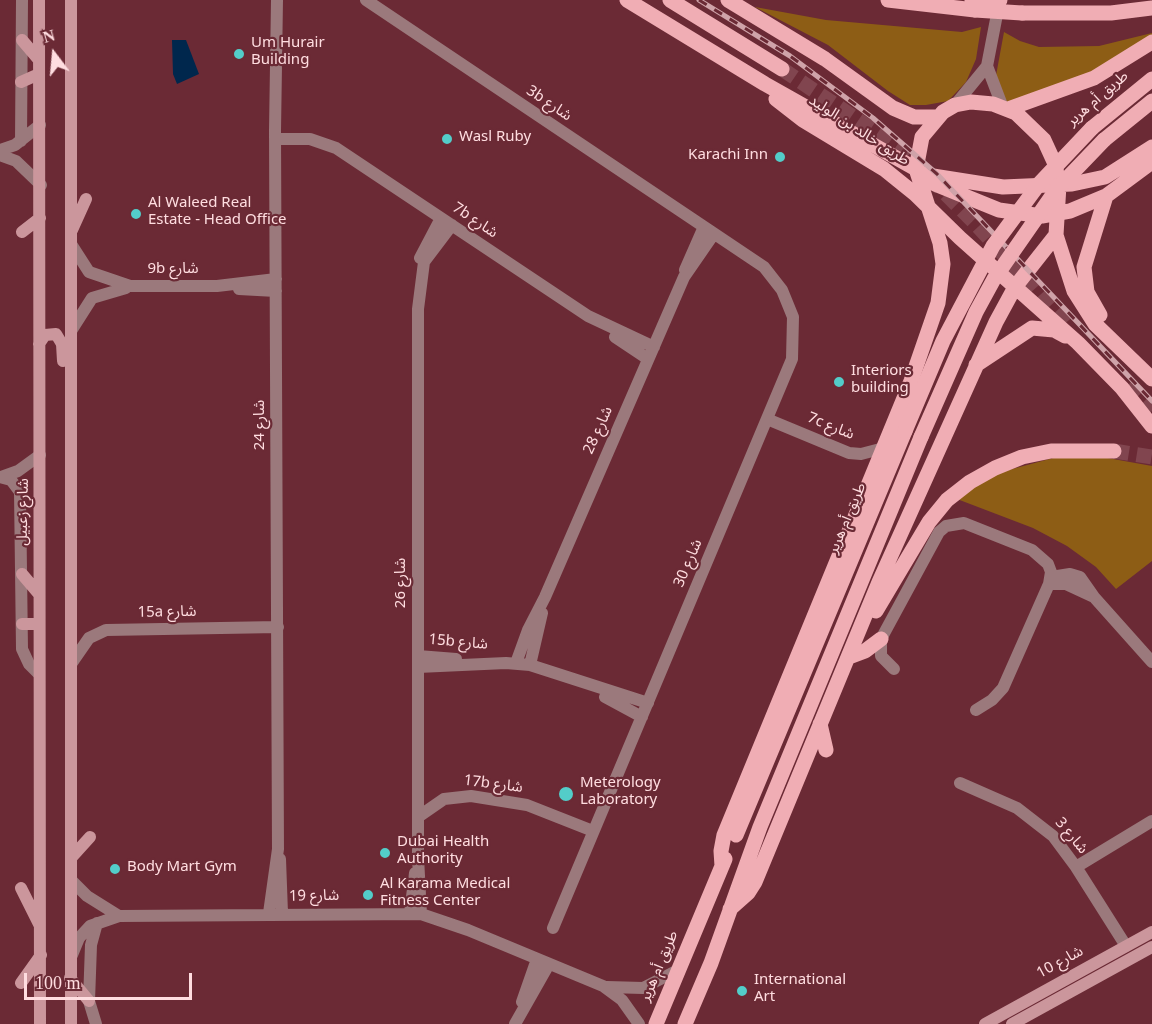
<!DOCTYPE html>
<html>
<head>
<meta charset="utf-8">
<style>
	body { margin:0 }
	#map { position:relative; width:1152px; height:1024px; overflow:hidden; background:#6b2a35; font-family:Georgia,serif }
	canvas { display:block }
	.north { position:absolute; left:24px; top:24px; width:60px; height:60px; -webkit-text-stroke:4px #6b2a35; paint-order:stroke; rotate:344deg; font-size:16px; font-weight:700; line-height:24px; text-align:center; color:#ffdde0 }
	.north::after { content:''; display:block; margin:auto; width:21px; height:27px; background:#ffdde0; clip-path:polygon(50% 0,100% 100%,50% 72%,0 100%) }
	.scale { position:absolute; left:24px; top:973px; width:168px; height:27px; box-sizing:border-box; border:3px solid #ffdde0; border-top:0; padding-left:8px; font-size:18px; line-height:21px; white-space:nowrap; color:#ffdde0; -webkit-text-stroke:4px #6b2a35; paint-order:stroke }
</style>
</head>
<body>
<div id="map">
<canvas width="1152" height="1024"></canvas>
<div class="north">N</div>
<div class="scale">100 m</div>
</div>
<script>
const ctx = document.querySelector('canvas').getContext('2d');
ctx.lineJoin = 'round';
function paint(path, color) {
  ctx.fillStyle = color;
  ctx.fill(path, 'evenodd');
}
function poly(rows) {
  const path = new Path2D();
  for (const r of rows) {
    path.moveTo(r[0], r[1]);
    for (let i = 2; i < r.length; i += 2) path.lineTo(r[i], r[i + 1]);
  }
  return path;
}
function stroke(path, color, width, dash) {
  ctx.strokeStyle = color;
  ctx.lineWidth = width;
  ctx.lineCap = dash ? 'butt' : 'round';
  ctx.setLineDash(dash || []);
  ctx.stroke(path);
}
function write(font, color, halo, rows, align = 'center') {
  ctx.font = font + ' Georgia,"Noto Sans Arabic",serif';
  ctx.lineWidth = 4.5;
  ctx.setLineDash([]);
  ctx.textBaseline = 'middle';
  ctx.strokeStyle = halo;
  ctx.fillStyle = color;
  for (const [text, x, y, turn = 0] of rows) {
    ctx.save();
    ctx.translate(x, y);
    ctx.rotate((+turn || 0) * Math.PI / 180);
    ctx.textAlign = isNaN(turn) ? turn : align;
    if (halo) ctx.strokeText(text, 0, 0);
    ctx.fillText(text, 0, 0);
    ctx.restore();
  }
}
paint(poly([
	[755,7,826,20,962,32,981,27,976,59,966,82,948,101,926,105,910,105,888,91,828,45],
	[1004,32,1020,41,1039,47,1099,46,1152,33,1152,35,1096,73,1043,97,1006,102,995,81],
	[1057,457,1102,457,1152,466,1152,561,1116,589,1096,567,1067,546,1033,528,957,499,990,475]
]), '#8d5d15');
paint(poly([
	[172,40,186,40,199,74,177,84,173,74]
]), '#00274d');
stroke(poly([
	[782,69,901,149,976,224,1068,326],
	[1127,386,1152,411],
	[1114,451,1152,457]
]), '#81454f', 15, [15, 8]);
stroke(poly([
	[366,0,764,267,782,290,793,317,792,359,553,928],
	[275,139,310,139,336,148,588,316,654,347],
	[21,141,22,0],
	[0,150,15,145,40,125],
	[0,155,16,161,41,185],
	[71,244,89,272,130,286,217,286,276,279],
	[420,258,441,218],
	[685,270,703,229],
	[239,289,276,291],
	[71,331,92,298,126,288],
	[615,337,648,359],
	[767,419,849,453,861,454,884,448],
	[0,477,11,480,20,492,22,649,29,664,38,673],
	[1,477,18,471,40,455],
	[1051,577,1070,574,1080,577,1094,597],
	[1049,584,1066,584,1094,597,1152,662],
	[418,656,456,659],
	[516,663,528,630,545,597,684,277,713,235],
	[71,664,89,638,106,630,278,627],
	[530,665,542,613],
	[418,667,506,663,530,665,648,703],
	[894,669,881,656,881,639,939,532,946,526,964,523,1032,550,1048,564,1051,572,1049,584,1003,688,992,700,976,710],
	[605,697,642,717],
	[960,783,1017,808,1053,836,1076,867,1126,946],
	[418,817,444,799,471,796,527,805,593,831],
	[280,859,282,913],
	[1076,867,1152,821],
	[71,880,87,896,119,916],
	[269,913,278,849,275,131,277,0],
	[410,913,415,873],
	[421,914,418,857,418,309,424,262,452,225],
	[72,955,79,938,90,926,119,916,421,914,468,930,603,986,622,1000,639,1024],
	[607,987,643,988,680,969],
	[522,1002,537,959],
	[96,1024,89,1001,91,945,97,923],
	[515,1024,549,964]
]), '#9b797c', 12);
stroke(poly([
	[987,66,1003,108],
	[955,105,987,66,999,4]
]), '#9b797c', 12);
stroke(poly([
	[39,0,40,1024],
	[22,40,39,60],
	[21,82,39,74],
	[72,230,86,199],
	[22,232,40,218],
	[39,344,45,335,56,334,62,344,63,361],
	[22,574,39,594],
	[22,624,39,624],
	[71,858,90,837],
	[21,888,39,924],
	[70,978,89,1001],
	[21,983,41,955],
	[71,1024,71,0],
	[985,1024,1152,932],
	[1012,1024,1152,947]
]), '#cb969c', 12);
stroke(poly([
	[627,0,765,84,916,169,935,184,999,210,1042,216,1070,211,1106,196,1152,162],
	[670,0,782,69],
	[728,0,825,59,893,108,914,117,937,117],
	[888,0,975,10],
	[1022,13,1111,13,1152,8],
	[776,99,803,120,884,169,915,194,960,238,1078,343,1122,388,1152,426],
	[1008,109,1094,78,1152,42],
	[1092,128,1152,79],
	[1104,140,1152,101],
	[933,176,1003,187,1072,184,1105,177,1152,147],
	[1100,315,1087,292,1084,267,1106,196],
	[976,365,1032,328,1054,330,1065,336],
	[876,611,929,522,947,500,970,482,995,468,1022,457,1051,451,1114,451],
	[849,657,865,651,881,639],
	[820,724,826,750],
	[736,835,905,431],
	[722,866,721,851,724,835,911,381,938,303,943,264,940,243,916,169,922,137,943,112,955,105,971,102,993,104,1016,113,1044,140,1055,164,1059,185,1056,235,1074,291,1095,324,1152,379],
	[730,909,748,893,755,882,879,582,996,322,1015,287,1056,235],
	[656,1024,725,859],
	[685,1024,711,963,760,827,921,437]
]), '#f0adb4', 15);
const rail = poly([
	[699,0,790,56,873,118,937,174,1152,401]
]);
stroke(rail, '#cfa3a9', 5);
stroke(rail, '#6b2a35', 3, [9]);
stroke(poly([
	[972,1,1000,0],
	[975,10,1022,13],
	[905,431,943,341,993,246,1039,184,1092,128],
	[921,437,976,312,994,279,1056,190,1104,140]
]), '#f0adb4', 15);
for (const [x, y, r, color] of [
	[239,54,6,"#53cdc9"],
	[447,139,6,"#53cdc9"],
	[780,157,6,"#53cdc9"],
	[136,214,6,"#53cdc9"],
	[839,382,6,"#53cdc9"],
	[566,794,8,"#53cdc9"],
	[385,853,6,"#53cdc9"],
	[115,869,6,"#53cdc9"],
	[368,895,6,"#53cdc9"],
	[742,991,6,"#53cdc9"]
]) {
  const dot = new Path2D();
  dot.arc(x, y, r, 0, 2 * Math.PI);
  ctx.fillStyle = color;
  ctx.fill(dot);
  stroke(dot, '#6b2a35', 2);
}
write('15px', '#ffdde0', '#6b2a35', [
	["Um Hurair",251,45],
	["Building",251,62],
	["Wasl Ruby",459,139],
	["Karachi Inn",768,157,"right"],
	["Al Waleed Real",148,205],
	["Estate - Head Office",148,222],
	["Interiors",851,373],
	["building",851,390],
	["Meterology",580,785],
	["Laboratory",580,802],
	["Dubai Health",397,844],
	["Authority",397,861],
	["Body Mart Gym",127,869],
	["Al Karama Medical",380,886],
	["Fitness Center",380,903],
	["International",754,982],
	["Art",754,999]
], 'left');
write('15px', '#ffdde0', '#6b2a35', [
	["طريق أم هرير",1099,100,-41],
	["3b شارع",548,105,34],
	["طريق خالد بن الوليد",858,132,33],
	["7b شارع",474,222,34],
	["9b شارع",173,271],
	["شارع 24",262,425,-90],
	["7c شارع",830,428,22],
	["شارع 28",600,431,-66],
	["شارع زعبيل",25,512,-89],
	["طريق أم هرير",849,519,-67],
	["شارع 30",690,564,-67],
	["شارع 26",403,583,-90],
	["15a شارع",167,614,-1],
	["15b شارع",458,644,5],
	["17b شارع",493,786,7],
	["شارع 3",1070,837,50],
	["شارع 19",314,898,-1],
	["شارع 10",1061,964,-29],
	["طريق أم هرير",661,967,-67]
]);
</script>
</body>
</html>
